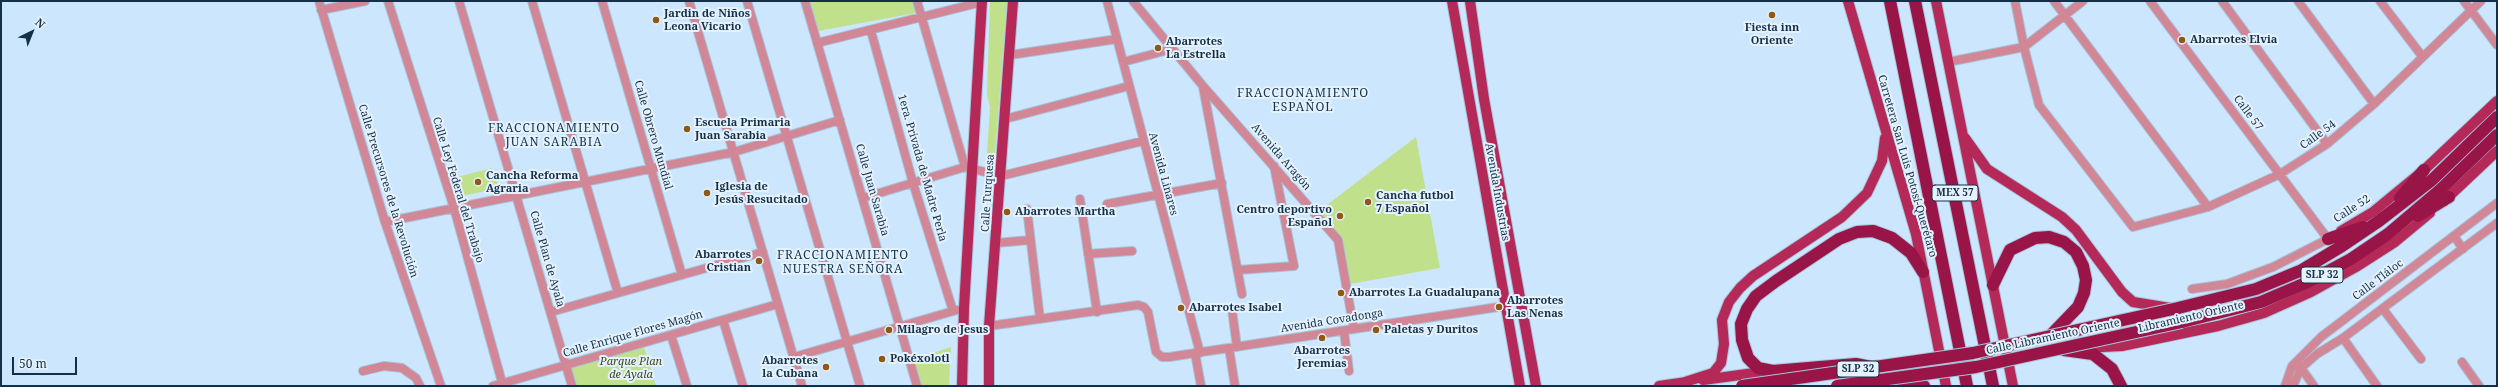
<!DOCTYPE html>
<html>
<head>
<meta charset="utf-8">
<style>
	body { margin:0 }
	#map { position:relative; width:2498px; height:387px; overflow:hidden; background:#cce6fe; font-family:"Noto Serif",serif }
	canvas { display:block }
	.frame { position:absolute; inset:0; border:2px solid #143047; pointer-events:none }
	.north { position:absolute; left:12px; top:12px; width:40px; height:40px; -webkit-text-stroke:3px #e5f2fe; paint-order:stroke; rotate:43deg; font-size:11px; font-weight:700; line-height:16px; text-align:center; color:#143047 }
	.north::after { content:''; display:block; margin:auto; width:14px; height:18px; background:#143047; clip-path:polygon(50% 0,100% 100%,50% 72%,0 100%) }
	.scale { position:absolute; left:12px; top:357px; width:65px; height:18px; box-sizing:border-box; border:2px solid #143047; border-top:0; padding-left:5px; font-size:12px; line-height:14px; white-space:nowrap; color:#143047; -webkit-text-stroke:3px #e5f2fe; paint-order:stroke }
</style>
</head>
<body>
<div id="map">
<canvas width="2498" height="387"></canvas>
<div class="frame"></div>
<div class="north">N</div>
<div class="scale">50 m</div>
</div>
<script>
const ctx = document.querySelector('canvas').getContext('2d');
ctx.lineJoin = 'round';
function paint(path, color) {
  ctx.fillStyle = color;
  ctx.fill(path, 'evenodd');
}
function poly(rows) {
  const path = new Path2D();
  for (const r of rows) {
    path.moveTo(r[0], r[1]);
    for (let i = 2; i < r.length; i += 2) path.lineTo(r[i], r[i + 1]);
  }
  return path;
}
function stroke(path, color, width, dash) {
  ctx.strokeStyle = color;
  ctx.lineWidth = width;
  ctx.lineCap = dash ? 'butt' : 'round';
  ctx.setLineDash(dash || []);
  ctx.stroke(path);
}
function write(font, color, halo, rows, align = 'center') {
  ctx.font = font + ' "Noto Serif",serif';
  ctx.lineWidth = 4;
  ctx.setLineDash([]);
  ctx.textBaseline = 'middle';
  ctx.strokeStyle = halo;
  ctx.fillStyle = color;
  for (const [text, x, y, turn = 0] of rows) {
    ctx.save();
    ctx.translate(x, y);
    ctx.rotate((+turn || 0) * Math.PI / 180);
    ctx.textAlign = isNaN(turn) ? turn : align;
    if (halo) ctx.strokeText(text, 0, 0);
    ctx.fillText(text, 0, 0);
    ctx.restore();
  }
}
paint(poly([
	[808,1,913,1,916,13,818,31],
	[990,1,1007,1,994,166,986,167,990,107,987,95],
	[1416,137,1440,268,1350,284,1341,237,1319,211],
	[492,168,499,188,462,196,457,177],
	[644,347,656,386,576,386,571,367],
	[951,347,949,386,921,386,912,360]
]), '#c0e08b');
const minor = poly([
	[319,1,385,222,441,386],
	[388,1,454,208,503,386],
	[459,1,572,386],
	[532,1,618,293],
	[602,1,682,275],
	[689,1,802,386],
	[747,1,860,386],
	[805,1,917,386],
	[917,1,965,167],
	[1107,1,1200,353],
	[1133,1,1203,86,1338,240,1354,329],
	[2015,1,2024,47,2039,105,2133,227,2208,207,2280,174,2327,144,2374,104,2481,1],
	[2054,1,2208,207],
	[2150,1,2328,239,2273,267,2227,284,2192,289],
	[2222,1,2327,144],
	[2298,1,2374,104],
	[2380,1,2422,56],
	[2464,1,2497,45],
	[321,10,365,1],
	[871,31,913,183,953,311],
	[817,43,982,2],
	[1010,55,1117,39],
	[1123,62,1172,49],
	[1948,62,2024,47,2083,1],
	[1203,87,1242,294],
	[1005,119,1129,86],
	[863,198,965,167,1001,176,1143,141],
	[1080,199,1097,312],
	[1107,204,1222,183],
	[1027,209,1040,319],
	[385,222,734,152,840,120],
	[2454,236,2463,249],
	[996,243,1030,240],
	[1088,254,1132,251],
	[1238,270,1294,266,1274,166],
	[2383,309,2421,359],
	[1232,310,1237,347],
	[551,312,763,252],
	[723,320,743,386],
	[989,326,1138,305,1144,307,1148,312,1156,352,1162,357,1169,357,1505,306],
	[1344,331,1349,371],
	[671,335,687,386],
	[2343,338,2377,386],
	[1229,348,1235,386],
	[1195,353,1201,386],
	[794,357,957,310],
	[2462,362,2479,386],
	[2297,367,2301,368,2314,386],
	[363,371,384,366,402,368,416,378,420,386],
	[493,386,778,304],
	[2285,386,2292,366,2321,337,2497,203],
	[2293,386,2301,368,2317,354,2343,338,2497,223]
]);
const major = poly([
	[1452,1,1520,386],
	[1470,1,1484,99,1536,386],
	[1848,1,1916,234,1946,386],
	[1936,1,2013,386],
	[1965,138,1987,169,2062,217,2076,230,2122,292,2133,302,2170,308],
	[2444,201,2497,151],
	[2341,231,2373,212,2424,170,2497,101],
	[2081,348,2122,346,2218,326,2264,313,2311,292,2356,267,2395,242,2430,213],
	[1703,380,1769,371],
	[1682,383,1713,373,1721,363,1724,344,1722,320,1729,302,1740,288,1753,276,1842,217,1867,193,1882,161,1885,138],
	[962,386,964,308,982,1],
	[989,386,989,326,1013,1],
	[1659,386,1687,382]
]);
const highway = poly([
	[1890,1,1967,386],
	[1915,1,1993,386],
	[2400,198,2424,170],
	[2418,216,2449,197],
	[2328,239,2363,227],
	[1993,285,2010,250,2035,238,2049,237,2064,242,2076,252,2083,266,2086,280,2084,293,2078,307,2051,335],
	[2178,308,2256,289,2302,270,2342,246,2379,221,2432,180,2497,117],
	[2182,322,2261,302,2308,282,2351,259,2388,234,2441,189,2497,135],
	[2064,350,2093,354,2112,369,2121,386],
	[1871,367,1856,364,1773,371,1758,368,1748,358,1742,340,1741,324,1747,309,1756,296,1776,281,1839,239,1857,232,1873,231,1892,238,1911,253,1923,272],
	[1892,379,1924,386]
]);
stroke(minor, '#a7c2d9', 10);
stroke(major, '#a7c2d9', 12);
stroke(highway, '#a7c2d9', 14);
stroke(minor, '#d28797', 8);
stroke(major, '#b52959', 10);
stroke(highway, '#991447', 12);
const highwayBridge = poly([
	[1742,386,1973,353,2178,308],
	[1837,386,1976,367,2182,322]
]);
stroke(highwayBridge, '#a7c2d9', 14, []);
stroke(highwayBridge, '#991447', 12);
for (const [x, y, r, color] of [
	[1772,15,4,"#905811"],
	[656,20,4,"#905811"],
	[2182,40,4,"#905811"],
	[1158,48,4,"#905811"],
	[687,129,4,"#905811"],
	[478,182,4,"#905811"],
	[707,193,4,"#905811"],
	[1368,202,4,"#905811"],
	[1007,212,4,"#905811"],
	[1340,216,4,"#905811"],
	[759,261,4,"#905811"],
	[1341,293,4,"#905811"],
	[1499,307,4,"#905811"],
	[1181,308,4,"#905811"],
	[889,330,4,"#905811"],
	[1376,330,4,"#905811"],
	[1322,338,4,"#905811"],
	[882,359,4,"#905811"],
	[826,367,4,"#905811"]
]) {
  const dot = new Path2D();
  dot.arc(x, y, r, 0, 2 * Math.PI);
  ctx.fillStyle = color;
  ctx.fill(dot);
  stroke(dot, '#e5f2fe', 1.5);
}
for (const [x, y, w] of [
	[1955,193,46],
	[2322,275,42],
	[1858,369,42]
]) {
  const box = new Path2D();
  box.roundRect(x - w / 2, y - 8, w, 16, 3);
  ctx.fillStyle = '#e5f2fe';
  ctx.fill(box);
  stroke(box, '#143047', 1);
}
write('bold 10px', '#143047', null, [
	["MEX 57",1955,193],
	["SLP 32",2322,275],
	["SLP 32",1858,369]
]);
write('bold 11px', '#143047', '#e5f2fe', [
	["Jardin de Niños",664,14],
	["Leona Vicario",664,27],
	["Fiesta inn",1772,28,"center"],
	["Oriente",1772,41,"center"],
	["Abarrotes Elvia",2190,40],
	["Abarrotes",1166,42],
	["La Estrella",1166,55],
	["Escuela Primaria",695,123],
	["Juan Sarabia",695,136],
	["Cancha Reforma",486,176],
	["Agraria",486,189],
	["Iglesia de",715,187],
	["Jesús Resucitado",715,200],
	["Cancha futbol",1376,196],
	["7 Español",1376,209],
	["Centro deportivo",1332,210,"right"],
	["Español",1332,223,"right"],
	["Abarrotes Martha",1015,212],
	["Abarrotes",751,255,"right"],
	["Cristian",751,268,"right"],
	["Abarrotes La Guadalupana",1349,293],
	["Abarrotes",1507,301],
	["Las Nenas",1507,314],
	["Abarrotes Isabel",1189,308],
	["Milagro de Jesus",897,330],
	["Paletas y Duritos",1384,330],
	["Abarrotes",1322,351,"center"],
	["Jeremias",1322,364,"center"],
	["Pokéxolotl",890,359],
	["Abarrotes",818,361,"right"],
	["la Cubana",818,374,"right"]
], 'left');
write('11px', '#143047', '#e5f2fe', [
	["Calle 57",2248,113,53],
	["Calle Obrero Mundial",653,135,74],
	["Calle 54",2318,135,-36],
	["Avenida Aragón",1281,157,49],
	["Carretera San Luis Potosí-Querétaro",1907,166,74],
	["1era. Privada de Madre Perla",922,168,74],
	["Avenida Linares",1163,174,75],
	["Calle Ley Federal del Trabajo",458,190,73],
	["Calle Juan Sarabia",872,190,74],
	["Calle Precursores de la Revolución",388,191,73],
	["Avenida Industrias",1497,192,80],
	["Calle Turquesa",988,193,-86],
	["Calle 52",2352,209,-33],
	["Calle Plan de Ayala",547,259,74],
	["Calle Tláloc",2378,280,-37],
	["Libramiento Oriente",2191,317,-13],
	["Avenida Covadonga",1332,321,-9],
	["Calle Enrique Flores Magón",633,334,-16],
	["Calle Libramiento Oriente",2053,337,-12]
]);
write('italic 11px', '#3a4a1c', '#e5f2fe', [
	["Parque Plan",631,362],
	["de Ayala",631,375]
]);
ctx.letterSpacing = '1px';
write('12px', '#113450', '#e5f2fe', [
	["FRACCIONAMIENTO",1303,94],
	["ESPAÑOL",1303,108],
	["FRACCIONAMIENTO",554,129],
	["JUAN SARABIA",554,143],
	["FRACCIONAMIENTO",843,256],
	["NUESTRA SEÑORA",843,270]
]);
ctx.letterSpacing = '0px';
</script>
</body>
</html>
